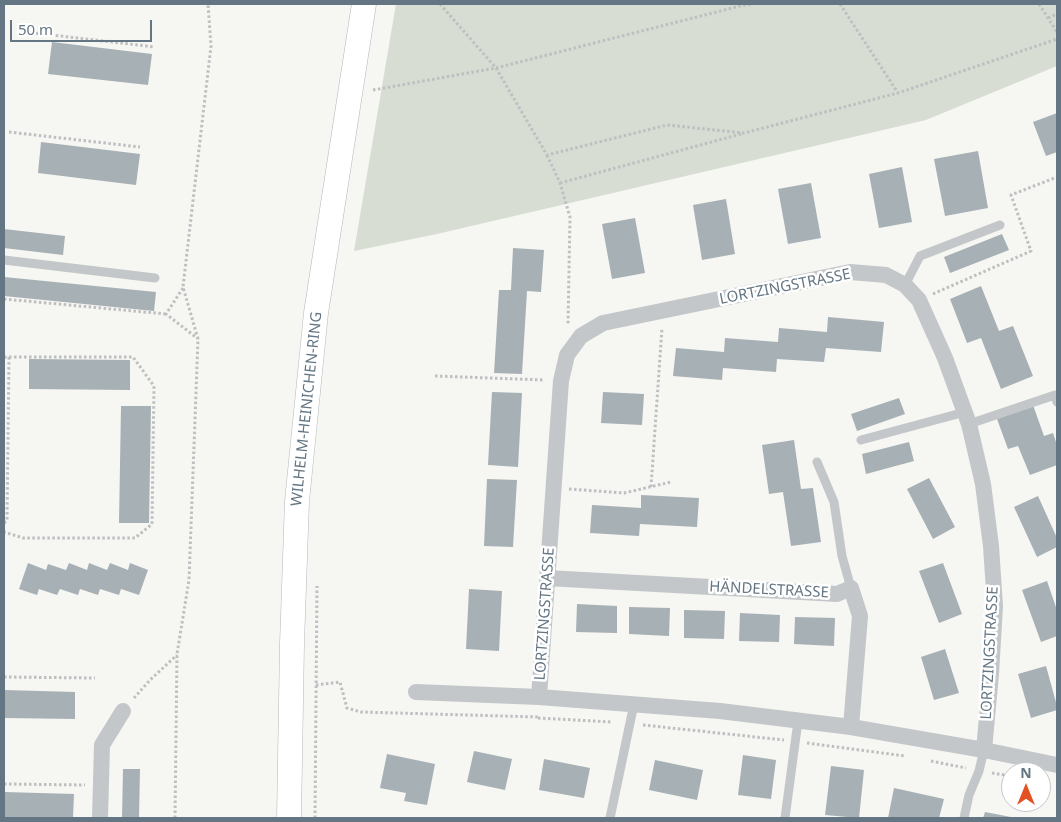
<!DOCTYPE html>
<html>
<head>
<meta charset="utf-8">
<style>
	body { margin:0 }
	#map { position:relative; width:1061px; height:822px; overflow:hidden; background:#f6f6f2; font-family:"Noto Sans",sans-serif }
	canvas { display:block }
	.frame { position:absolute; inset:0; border:5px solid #647683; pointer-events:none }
	.north { position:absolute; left:1001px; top:762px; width:50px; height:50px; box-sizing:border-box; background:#fff; border:1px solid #c1c8cd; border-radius:50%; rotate:0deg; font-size:14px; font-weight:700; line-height:20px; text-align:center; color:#647683 }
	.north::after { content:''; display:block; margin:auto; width:18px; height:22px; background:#e35024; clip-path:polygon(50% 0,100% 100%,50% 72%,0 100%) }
	.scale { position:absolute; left:10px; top:20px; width:142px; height:22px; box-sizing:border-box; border:2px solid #647683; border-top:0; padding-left:6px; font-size:15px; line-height:18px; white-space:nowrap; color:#647683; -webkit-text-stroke:4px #fff; paint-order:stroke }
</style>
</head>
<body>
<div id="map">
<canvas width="1061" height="822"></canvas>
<div class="frame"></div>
<div class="north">N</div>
<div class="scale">50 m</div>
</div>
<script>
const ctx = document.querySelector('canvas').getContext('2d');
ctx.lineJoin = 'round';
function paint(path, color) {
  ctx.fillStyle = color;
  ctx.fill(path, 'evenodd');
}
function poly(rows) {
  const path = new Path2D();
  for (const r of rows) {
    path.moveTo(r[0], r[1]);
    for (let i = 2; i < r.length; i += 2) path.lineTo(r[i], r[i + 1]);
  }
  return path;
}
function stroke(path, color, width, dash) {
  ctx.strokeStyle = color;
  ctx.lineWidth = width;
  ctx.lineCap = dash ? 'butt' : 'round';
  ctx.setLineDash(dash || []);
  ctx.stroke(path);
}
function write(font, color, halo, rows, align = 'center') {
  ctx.font = font + ' "Noto Sans",sans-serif';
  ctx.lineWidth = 5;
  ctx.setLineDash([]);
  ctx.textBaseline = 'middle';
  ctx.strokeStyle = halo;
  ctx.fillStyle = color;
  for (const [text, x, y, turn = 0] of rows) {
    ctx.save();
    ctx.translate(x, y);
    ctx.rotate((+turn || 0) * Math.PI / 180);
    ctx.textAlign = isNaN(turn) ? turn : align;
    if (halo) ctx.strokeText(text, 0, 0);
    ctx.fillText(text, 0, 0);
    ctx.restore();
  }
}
paint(poly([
	[396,4,1057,4,1057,66,926,120,437,234,354,251]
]), '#d7ddd3');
paint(poly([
	[52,42,152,54,148,85,48,74],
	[1057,113,1057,152,1046,156,1033,122],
	[41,142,140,154,136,185,38,173],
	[978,151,988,208,945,216,934,159],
	[902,167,912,222,879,228,869,174],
	[811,183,821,238,788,244,778,189],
	[726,199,735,254,702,260,693,205],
	[635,218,645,273,612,279,602,224],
	[4,229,65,236,63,255,4,248],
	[1002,234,1009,250,950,273,944,257],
	[513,248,544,250,541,292,527,291,522,374,494,373,499,290,511,290],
	[4,277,156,292,154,311,4,296],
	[981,286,999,331,1013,326,1033,376,1001,389,981,338,967,343,950,299],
	[828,317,884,322,881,352,826,348,824,362,777,359,776,372,723,368,722,380,673,376,676,348,724,352,725,338,778,342,779,328,827,332],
	[29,359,130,360,130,390,29,389],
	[492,392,522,393,518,467,488,465],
	[603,392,644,394,642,425,601,423],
	[899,398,905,414,857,431,851,414],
	[1033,405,1044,436,1053,433,1057,445,1057,465,1030,475,1018,446,1008,449,997,419],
	[121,406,151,406,149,523,119,523],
	[794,440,801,489,813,488,821,542,791,546,783,492,769,494,762,445],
	[909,442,914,461,866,474,862,454],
	[929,478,955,527,933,539,907,489],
	[487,479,517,480,513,547,484,546],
	[641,495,699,498,697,527,640,524,639,536,590,533,592,505,641,508],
	[1038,496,1057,538,1057,547,1037,557,1014,507],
	[28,563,46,570,48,564,66,570,69,563,87,570,89,563,107,570,110,563,128,570,130,563,148,570,139,595,121,589,119,595,100,589,98,595,80,589,78,595,60,589,57,595,39,589,37,595,19,589],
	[943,563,962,614,939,623,919,571],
	[1047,581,1057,610,1057,636,1041,642,1022,590],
	[469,589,502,591,499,651,466,649],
	[577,604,617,606,617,633,576,632],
	[629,607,670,608,669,636,629,634],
	[684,610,725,611,724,639,684,638],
	[740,613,780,615,779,642,739,641],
	[795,617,835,618,834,646,794,644],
	[945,649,959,693,934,700,921,657],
	[1046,666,1057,706,1057,710,1031,718,1018,674],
	[4,690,75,692,75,719,4,718],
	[474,751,512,759,505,790,467,782],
	[387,754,435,764,427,805,404,801,406,793,380,788],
	[743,755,776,760,771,799,738,795],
	[544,759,590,768,584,798,539,790],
	[655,760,703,770,697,800,649,790],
	[831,766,864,770,859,818,825,815],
	[123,769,140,769,139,818,122,818],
	[894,788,944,799,939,818,888,818],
	[4,792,74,794,73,818,4,818],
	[985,812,1011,817,1011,818,983,818]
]), '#a7b0b5');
const secondary = poly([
	[289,818,292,644,297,501,316,313,364,4]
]);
stroke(secondary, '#b3b9bd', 25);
stroke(poly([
	[440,4,496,68,547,155,667,125,744,133,898,93,1057,39],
	[840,4,898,93],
	[1039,4,1057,32],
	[1048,18,1057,14],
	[26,32,155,47],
	[373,90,496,68,740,6,753,4],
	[9,132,140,147],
	[547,155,560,183,570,217,568,325],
	[560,183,741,134],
	[183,288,166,314,197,338],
	[933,294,1031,251,1011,195,1057,177],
	[4,299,166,314],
	[4,357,133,357,154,386,152,524,135,538,23,538,4,532],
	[435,376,545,380],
	[651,487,662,328],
	[569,489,624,493,671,482],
	[4,523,7,521,9,357],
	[4,677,95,678],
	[316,685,340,682,347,708,361,712,538,717],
	[134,698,150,680,177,655],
	[538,718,612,722],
	[643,725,784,740],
	[807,743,905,756],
	[931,761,966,768],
	[992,773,1011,776],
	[4,784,85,785],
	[175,818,177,654,189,580,198,339,183,287,211,46,208,4],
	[315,818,317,586]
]), '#bdbfc1', 3, [2.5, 2.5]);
stroke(poly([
	[4,260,155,278],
	[905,285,920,256,1000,225],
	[969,424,1055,395,1057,402],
	[861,440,965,412],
	[817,462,834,502,842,556,851,588],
	[610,818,634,704],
	[785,818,798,721],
	[964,818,969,795,979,771,984,750]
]), '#c3c7ca', 9);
stroke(poly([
	[547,578,837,594,851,588,860,616,851,727],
	[416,692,539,697,720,711,851,727,984,750,1057,765],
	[539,697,561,381,567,355,581,336,603,323,850,272,886,275,905,285,919,300,945,358,969,424,983,484,991,546,995,606,991,674,984,750],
	[100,818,102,745,123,711]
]), '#c3c7ca', 16);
stroke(secondary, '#fff', 24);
write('15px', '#647683', '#fff', [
	["LORTZINGSTRASSE",785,287,-11],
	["WILHELM-HEINICHEN-RING",307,409,-84],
	["HÄNDELSTRASSE",769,590,3],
	["LORTZINGSTRASSE",545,614,-86],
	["LORTZINGSTRASSE",990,653,-87]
]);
</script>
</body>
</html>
